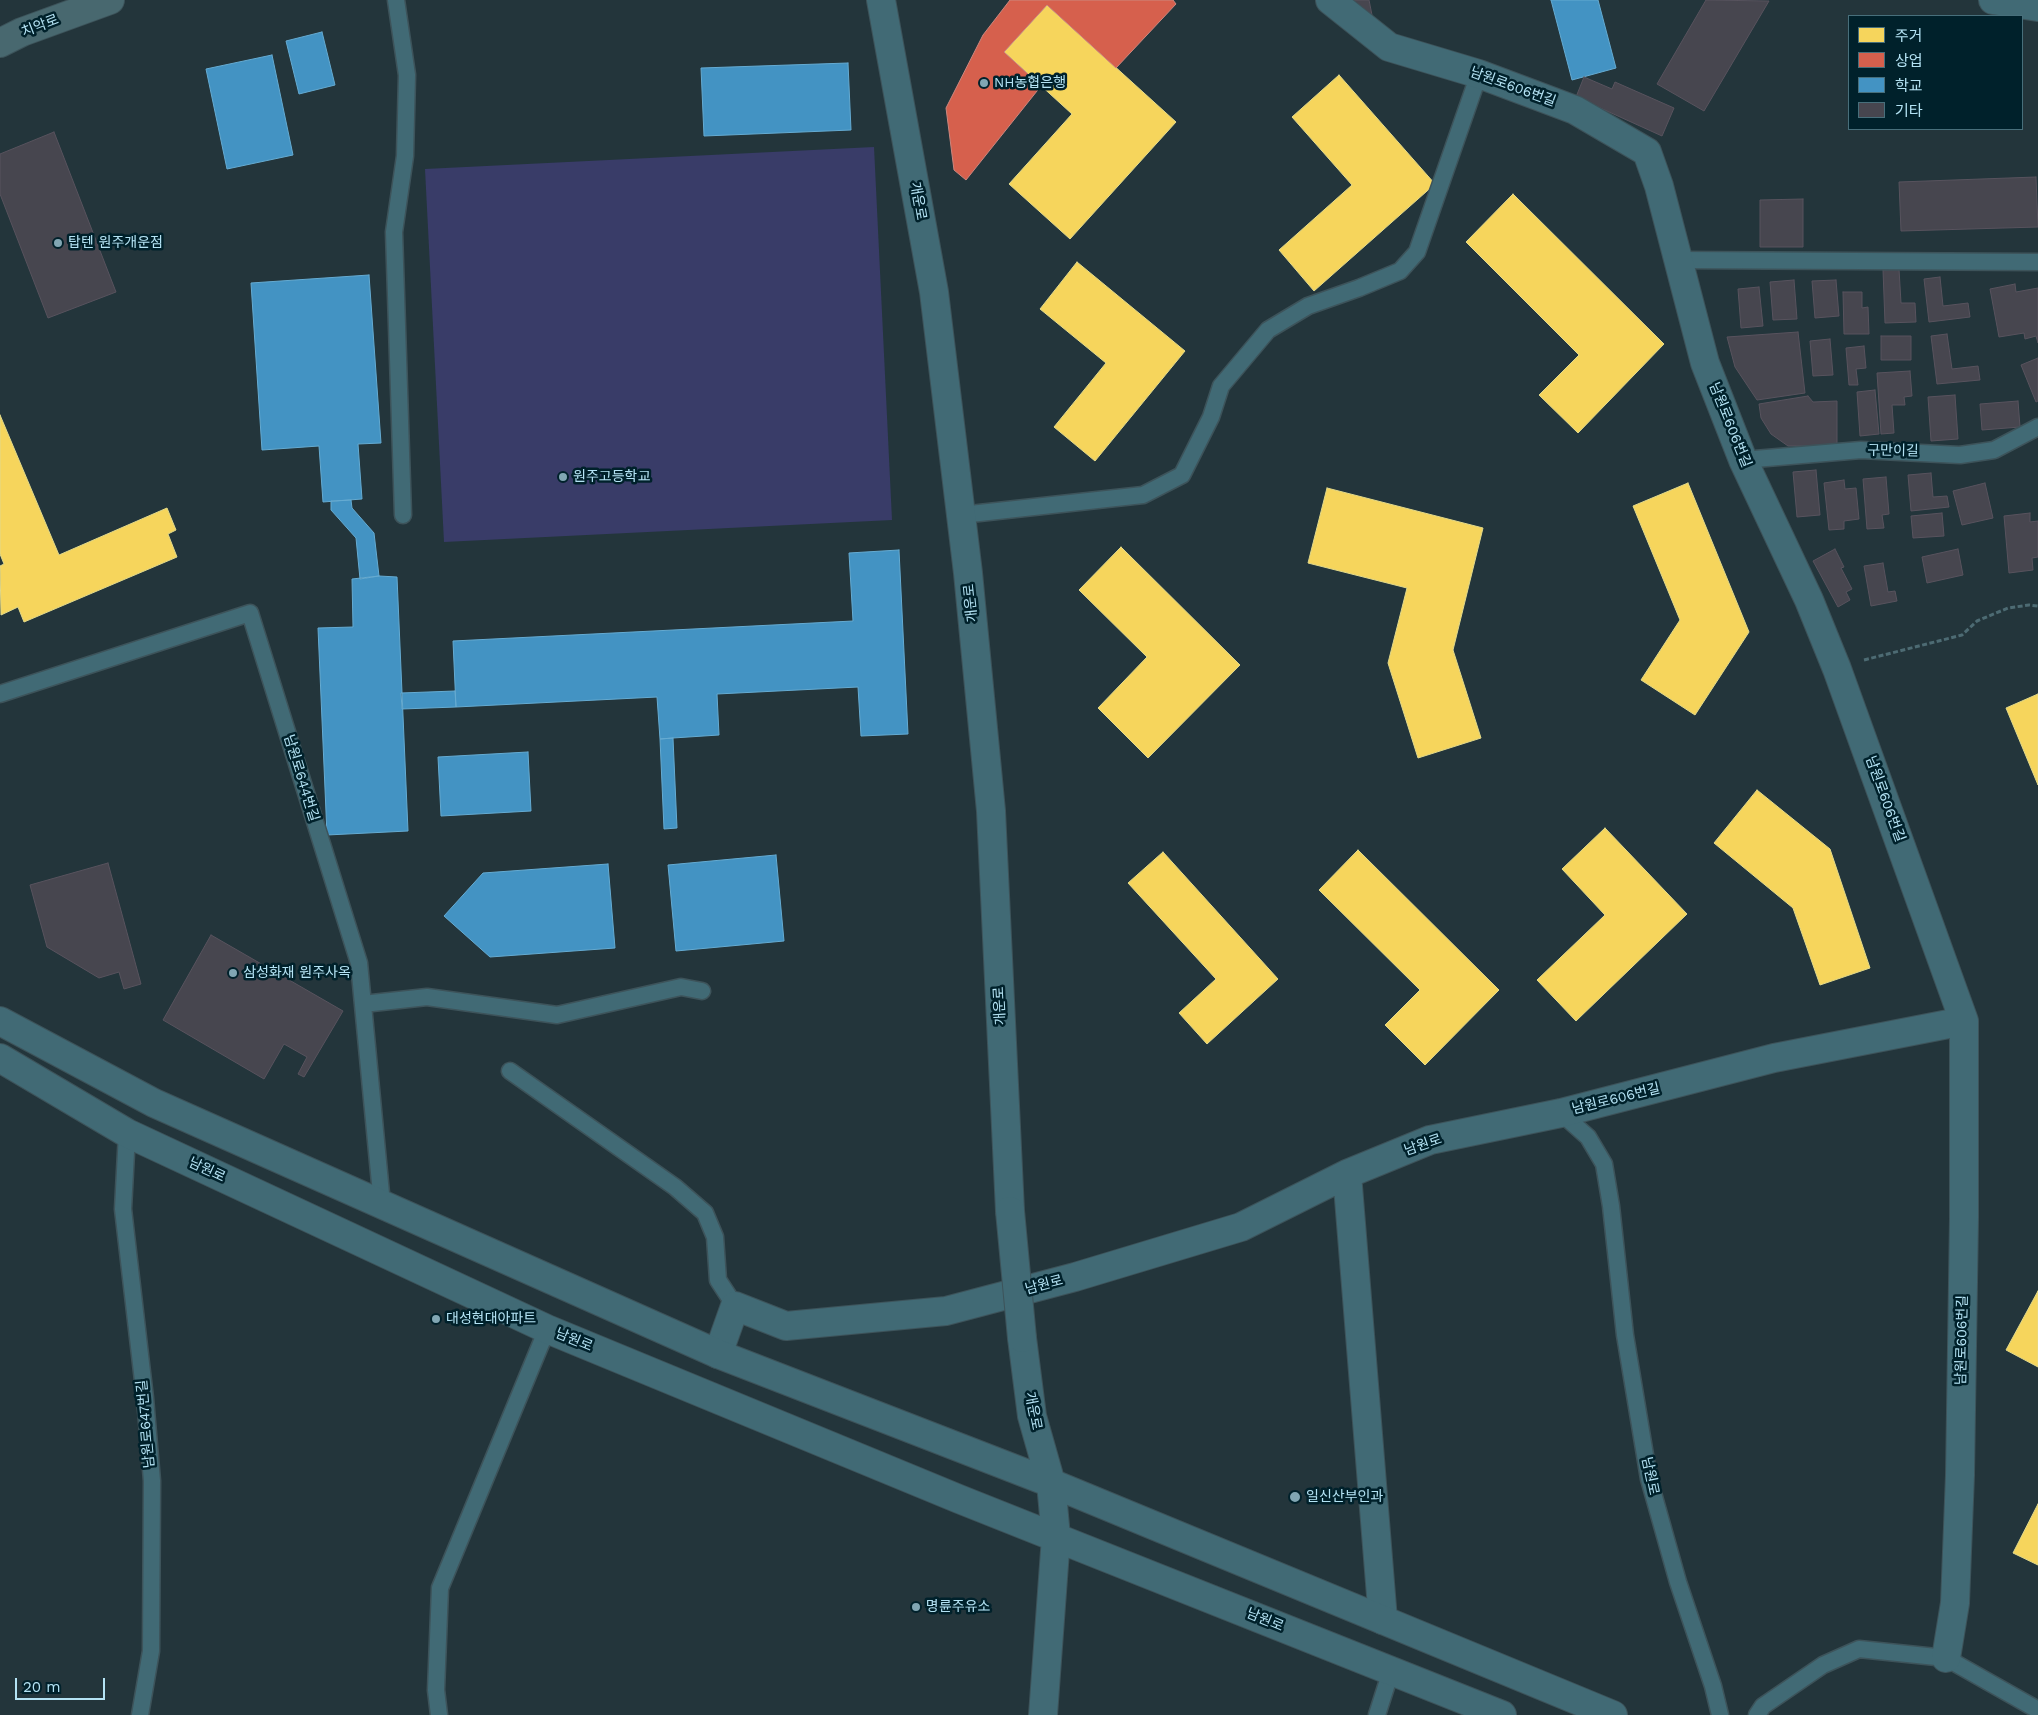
<!DOCTYPE html>
<html>
<head>
<meta charset="utf-8">
<style>
	body { margin:0 }
	#map { position:relative; width:2038px; height:1715px; overflow:hidden; background:#23353b; font-family:"Work Sans","Noto Sans KR",sans-serif }
	canvas { display:block }
	.legend { position:absolute; left:1848px; top:15px; width:175px; height:115px; box-sizing:border-box; background:#00212b; border:1px solid #486f7b; margin:0; padding:6px 9px; list-style:none; font-size:15px; color:#b4e3f4 }
	.legend li { display:flex; align-items:center; gap:10px; height:25px }
	.legend b { width:25px; border:1px solid #486f7b }
	.scale { position:absolute; left:15px; top:1678px; width:90px; height:22px; box-sizing:border-box; border:2px solid #b4e3f4; border-top:0; padding-left:6px; font-size:15px; line-height:18px; white-space:nowrap; color:#b4e3f4; -webkit-text-stroke:4px #00212b; paint-order:stroke }
</style>
</head>
<body>
<div id="map">
<canvas width="2038" height="1715"></canvas>
<ul class="legend">
<li><b style="height:14px;background:#f6d55c"></b>주거</li>
<li><b style="height:14px;background:#d6604d"></b>상업</li>
<li><b style="height:14px;background:#4393c3"></b>학교</li>
<li><b style="height:14px;background:#47464f"></b>기타</li>
</ul>
<div class="scale">20 m</div>
</div>
<script>
const ctx = document.querySelector('canvas').getContext('2d');
ctx.lineJoin = 'round';
function paint(path, color) {
  ctx.fillStyle = color;
  ctx.fill(path, 'evenodd');
}
function poly(rows) {
  const path = new Path2D();
  for (const r of rows) {
    path.moveTo(r[0], r[1]);
    for (let i = 2; i < r.length; i += 2) path.lineTo(r[i], r[i + 1]);
  }
  return path;
}
function stroke(path, color, width, dash) {
  ctx.strokeStyle = color;
  ctx.lineWidth = width;
  ctx.lineCap = dash ? 'butt' : 'round';
  ctx.setLineDash(dash || []);
  ctx.stroke(path);
}
function write(font, color, halo, rows, align = 'center') {
  ctx.font = font + ' "Work Sans","Noto Sans KR",sans-serif';
  ctx.lineWidth = 5;
  ctx.setLineDash([]);
  ctx.textBaseline = 'middle';
  ctx.strokeStyle = halo;
  ctx.fillStyle = color;
  for (const [text, x, y, turn = 0] of rows) {
    ctx.save();
    ctx.translate(x, y);
    ctx.rotate((+turn || 0) * Math.PI / 180);
    ctx.textAlign = isNaN(turn) ? turn : align;
    if (halo) ctx.strokeText(text, 0, 0);
    ctx.fillText(text, 0, 0);
    ctx.restore();
  }
}
paint(poly([
	[874,147,892,520,444,542,425,169]
]), '#393c68');
const homes = poly([
	[1047,5,1176,122,1070,239,1009,184,1072,114,1004,52,1047,5],
	[1339,75,1435,184,1314,291,1279,250,1352,185,1292,117,1339,75],
	[1513,194,1664,344,1578,433,1539,395,1579,355,1466,242,1513,194],
	[1077,262,1185,351,1095,461,1054,427,1106,363,1040,309,1077,262],
	[0,415,59,555,167,508,176,530,168,534,177,557,24,622,18,607,1,615,0,566,4,564,0,554,0,415],
	[1688,483,1749,632,1695,715,1641,680,1680,620,1633,506,1688,483],
	[1327,488,1483,528,1453,650,1481,738,1418,758,1388,663,1407,588,1308,563,1327,488],
	[1121,547,1240,665,1148,758,1098,708,1147,657,1079,590,1121,547],
	[2038,694,2038,785,2006,708,2038,694],
	[1757,790,1830,849,1870,968,1820,985,1793,908,1714,843,1757,790],
	[1605,828,1687,914,1576,1021,1537,980,1605,915,1562,869,1605,828],
	[1358,850,1499,990,1425,1065,1385,1025,1420,990,1319,890,1358,850],
	[1163,852,1278,979,1207,1044,1179,1013,1216,979,1128,883,1163,852],
	[2038,1291,2038,1367,2006,1350,2038,1291],
	[2038,1504,2038,1565,2013,1553,2038,1504]
]);
paint(homes, '#f6d55c');
stroke(homes, '#e2d98a', 1);
const shops = poly([
	[1010,0,1173,0,1176,4,1116,68,1047,5,1004,52,1041,86,966,180,954,170,946,108,983,35,1010,0]
]);
paint(shops, '#d6604d');
stroke(shops, '#cc877f', 1);
const schools = poly([
	[1551,0,1598,0,1616,68,1572,80,1551,0],
	[322,32,335,85,299,94,286,41,322,32],
	[272,55,293,155,227,169,206,69,272,55],
	[848,63,851,130,704,136,701,68,848,63],
	[369,275,381,443,358,444,362,499,323,502,319,446,262,450,251,283,369,275],
	[351,500,352,508,374,533,379,576,360,579,356,538,331,510,331,501,351,500],
	[899,550,908,734,861,736,858,687,717,694,719,735,673,738,660,739,657,697,456,707,453,641,853,621,849,553,899,550],
	[379,576,397,577,408,831,327,835,318,628,353,627,352,579,379,576],
	[455,691,456,707,402,709,401,693,455,691],
	[673,738,677,828,664,829,660,739,673,738],
	[528,752,531,811,441,816,438,757,528,752],
	[776,855,784,941,676,951,668,865,776,855],
	[608,864,615,948,490,957,444,916,483,873,608,864]
]);
paint(schools, '#4393c3');
stroke(schools, '#65abd2', 1);
const building = poly([
	[1346,0,1369,0,1372,15,1357,10,1346,0],
	[1706,0,1769,1,1704,111,1657,84,1706,0],
	[1584,77,1612,89,1615,82,1674,108,1662,136,1576,97,1584,77],
	[54,132,116,292,48,318,0,194,0,154,54,132],
	[2036,177,2038,227,1901,231,1899,182,2036,177],
	[1803,199,1803,247,1760,247,1760,200,1803,199],
	[1899,269,1901,303,1915,303,1916,322,1885,323,1883,270,1899,269],
	[1940,277,1943,306,1968,303,1970,317,1929,322,1924,279,1940,277],
	[1794,280,1797,319,1773,320,1770,282,1794,280],
	[1836,280,1839,316,1815,318,1812,281,1836,280],
	[2015,284,2016,292,2038,288,2038,343,2036,336,2025,339,2024,333,1999,337,1990,289,2015,284],
	[1759,287,1763,326,1741,328,1738,289,1759,287],
	[1843,292,1862,292,1862,308,1868,307,1869,334,1844,334,1843,292],
	[1798,332,1805,393,1757,400,1735,367,1727,337,1798,332],
	[1947,334,1952,369,1978,366,1980,380,1937,384,1931,336,1947,334],
	[1881,336,1911,336,1911,360,1881,360,1881,336],
	[1830,339,1833,375,1813,376,1810,341,1830,339],
	[1864,346,1866,368,1856,369,1858,385,1849,385,1846,348,1864,346],
	[2038,358,2038,401,2036,402,2021,365,2038,358],
	[1910,371,1912,396,1904,397,1905,405,1892,405,1894,433,1881,434,1877,373,1910,371],
	[1875,390,1879,434,1860,436,1857,392,1875,390],
	[1955,395,1958,439,1931,441,1928,397,1955,395],
	[1808,396,1813,402,1837,401,1837,446,1788,446,1771,434,1761,418,1759,404,1808,396],
	[2018,401,2020,427,1982,430,1980,404,2018,401],
	[1816,470,1820,515,1797,517,1793,472,1816,470],
	[1931,473,1933,497,1947,496,1949,507,1911,511,1908,475,1931,473],
	[1886,477,1889,514,1882,515,1884,528,1867,529,1863,479,1886,477],
	[1844,480,1845,489,1856,488,1859,519,1844,521,1844,529,1829,530,1824,483,1844,480],
	[1985,483,1993,518,1962,525,1953,491,1985,483],
	[1942,513,1944,536,1913,538,1911,516,1942,513],
	[2030,513,2030,522,2038,521,2038,557,2032,558,2033,570,2009,573,2004,516,2030,513],
	[1835,549,1844,567,1841,568,1852,589,1846,592,1850,600,1838,607,1813,561,1835,549],
	[1958,549,1963,575,1927,583,1922,557,1958,549],
	[1883,563,1888,592,1895,591,1897,601,1871,606,1864,566,1883,563],
	[108,863,141,984,124,989,119,972,99,978,47,947,30,885,108,863],
	[211,935,343,1011,304,1077,298,1074,307,1057,284,1044,264,1079,163,1020,211,935]
]);
paint(building, '#47464f');
stroke(building, '#58535e', 1);
const service = poly([
	[396,0,407,75,405,156,394,232,403,515],
	[1677,260,2038,262],
	[1743,460,1861,450,1960,455,1994,450,2038,427],
	[961,515,1143,495,1182,475,1211,417,1221,386,1268,330,1308,306,1359,288,1400,271,1417,252,1479,74],
	[0,694,250,613,359,963,382,1204],
	[363,1004,427,997,557,1015,681,987,702,991],
	[510,1071,675,1187,705,1213,715,1237,718,1280,735,1306],
	[1561,1113,1588,1137,1604,1164,1611,1206,1625,1335,1649,1479,1678,1582,1713,1686,1720,1715],
	[127,1133,123,1209,145,1398,152,1481,151,1651,140,1715],
	[439,1715,436,1690,440,1588,547,1329],
	[1377,1715,1391,1671],
	[1757,1715,1763,1706,1823,1665,1859,1649,1946,1658,2038,1710]
]);
const minor = poly([
	[1330,0,1389,47,1479,74,1575,110,1647,152,1659,186,1705,363,1743,460,1809,600,1837,669,1964,1021,1964,1218,1960,1475,1955,1603,1946,1658],
	[1993,0,2038,7],
	[1347,1174,1383,1620],
	[718,1354,735,1306,786,1326,946,1311,1075,1277,1241,1227,1347,1174,1430,1140,1561,1113,1774,1058,1964,1021]
]);
const tertiary = poly([
	[881,0,934,292,968,573,991,811,1010,1211],
	[0,1021,154,1103,718,1354,1051,1483,1613,1715],
	[0,1058,127,1133,547,1329,959,1499,1502,1715],
	[1022,1338,1032,1416,1051,1483,1056,1537,1043,1715]
]);
const secondary = poly([
	[0,43,22,32,110,0]
]);
stroke(service, '#3d535a', 19);
stroke(minor, '#3d535a', 30);
stroke(tertiary, '#3d535a', 30);
stroke(secondary, '#3d535a', 30);
stroke(poly([
	[1864,660,1962,635,1977,621,2008,608,2029,605,2038,606]
]), '#4d6b73', 3, [5, 2.5]);
stroke(service, '#416a75', 16);
stroke(minor, '#416a75', 28);
stroke(tertiary, '#416a75', 28);
stroke(secondary, '#48686f', 28);
const tertiaryBridge = poly([
	[1010,1211,1022,1338]
]);
stroke(tertiaryBridge, '#3d535a', 30, []);
stroke(tertiaryBridge, '#416a75', 28);
for (const [x, y, r, color] of [
	[984,83,5,"#81a6b3"],
	[58,243,5,"#81a6b3"],
	[563,477,5,"#81a6b3"],
	[233,973,5,"#81a6b3"],
	[436,1319,5,"#81a6b3"],
	[1295,1497,6,"#81a6b3"],
	[916,1607,5,"#81a6b3"]
]) {
  const dot = new Path2D();
  dot.arc(x, y, r, 0, 2 * Math.PI);
  ctx.fillStyle = color;
  ctx.fill(dot);
  stroke(dot, '#00212b', 2);
}
write('14px', '#b4e3f4', '#00212b', [
	["치악로",40,26,-21],
	["남원로606번길",1513,87,20],
	["개운로",918,201,80],
	["남원로606번길",1730,425,68],
	["구만이길",1893,451,1],
	["개운로",971,603,-96],
	["남원로644번길",301,778,73],
	["남원로606번길",1885,799,70],
	["개운로",1000,1006,-93],
	["남원로606번길",1616,1099,-14],
	["남원로",1423,1145,-19],
	["남원로",207,1170,25],
	["남원로",1044,1285,-15],
	["남원로",574,1340,22],
	["남원로606번길",1962,1340,-89],
	["개운로",1033,1411,79],
	["남원로647번길",146,1424,-95],
	["남원로",1650,1476,78],
	["남원로",1265,1620,22]
]);
write('14px', '#b4e3f4', '#00212b', [
	["NH농협은행",994,83],
	["탑텐 원주개운점",68,243],
	["원주고등학교",573,477],
	["삼성화재 원주사옥",243,973],
	["대성현대아파트",446,1319],
	["일신산부인과",1306,1497],
	["명륜주유소",926,1607]
], 'left');
</script>
</body>
</html>
